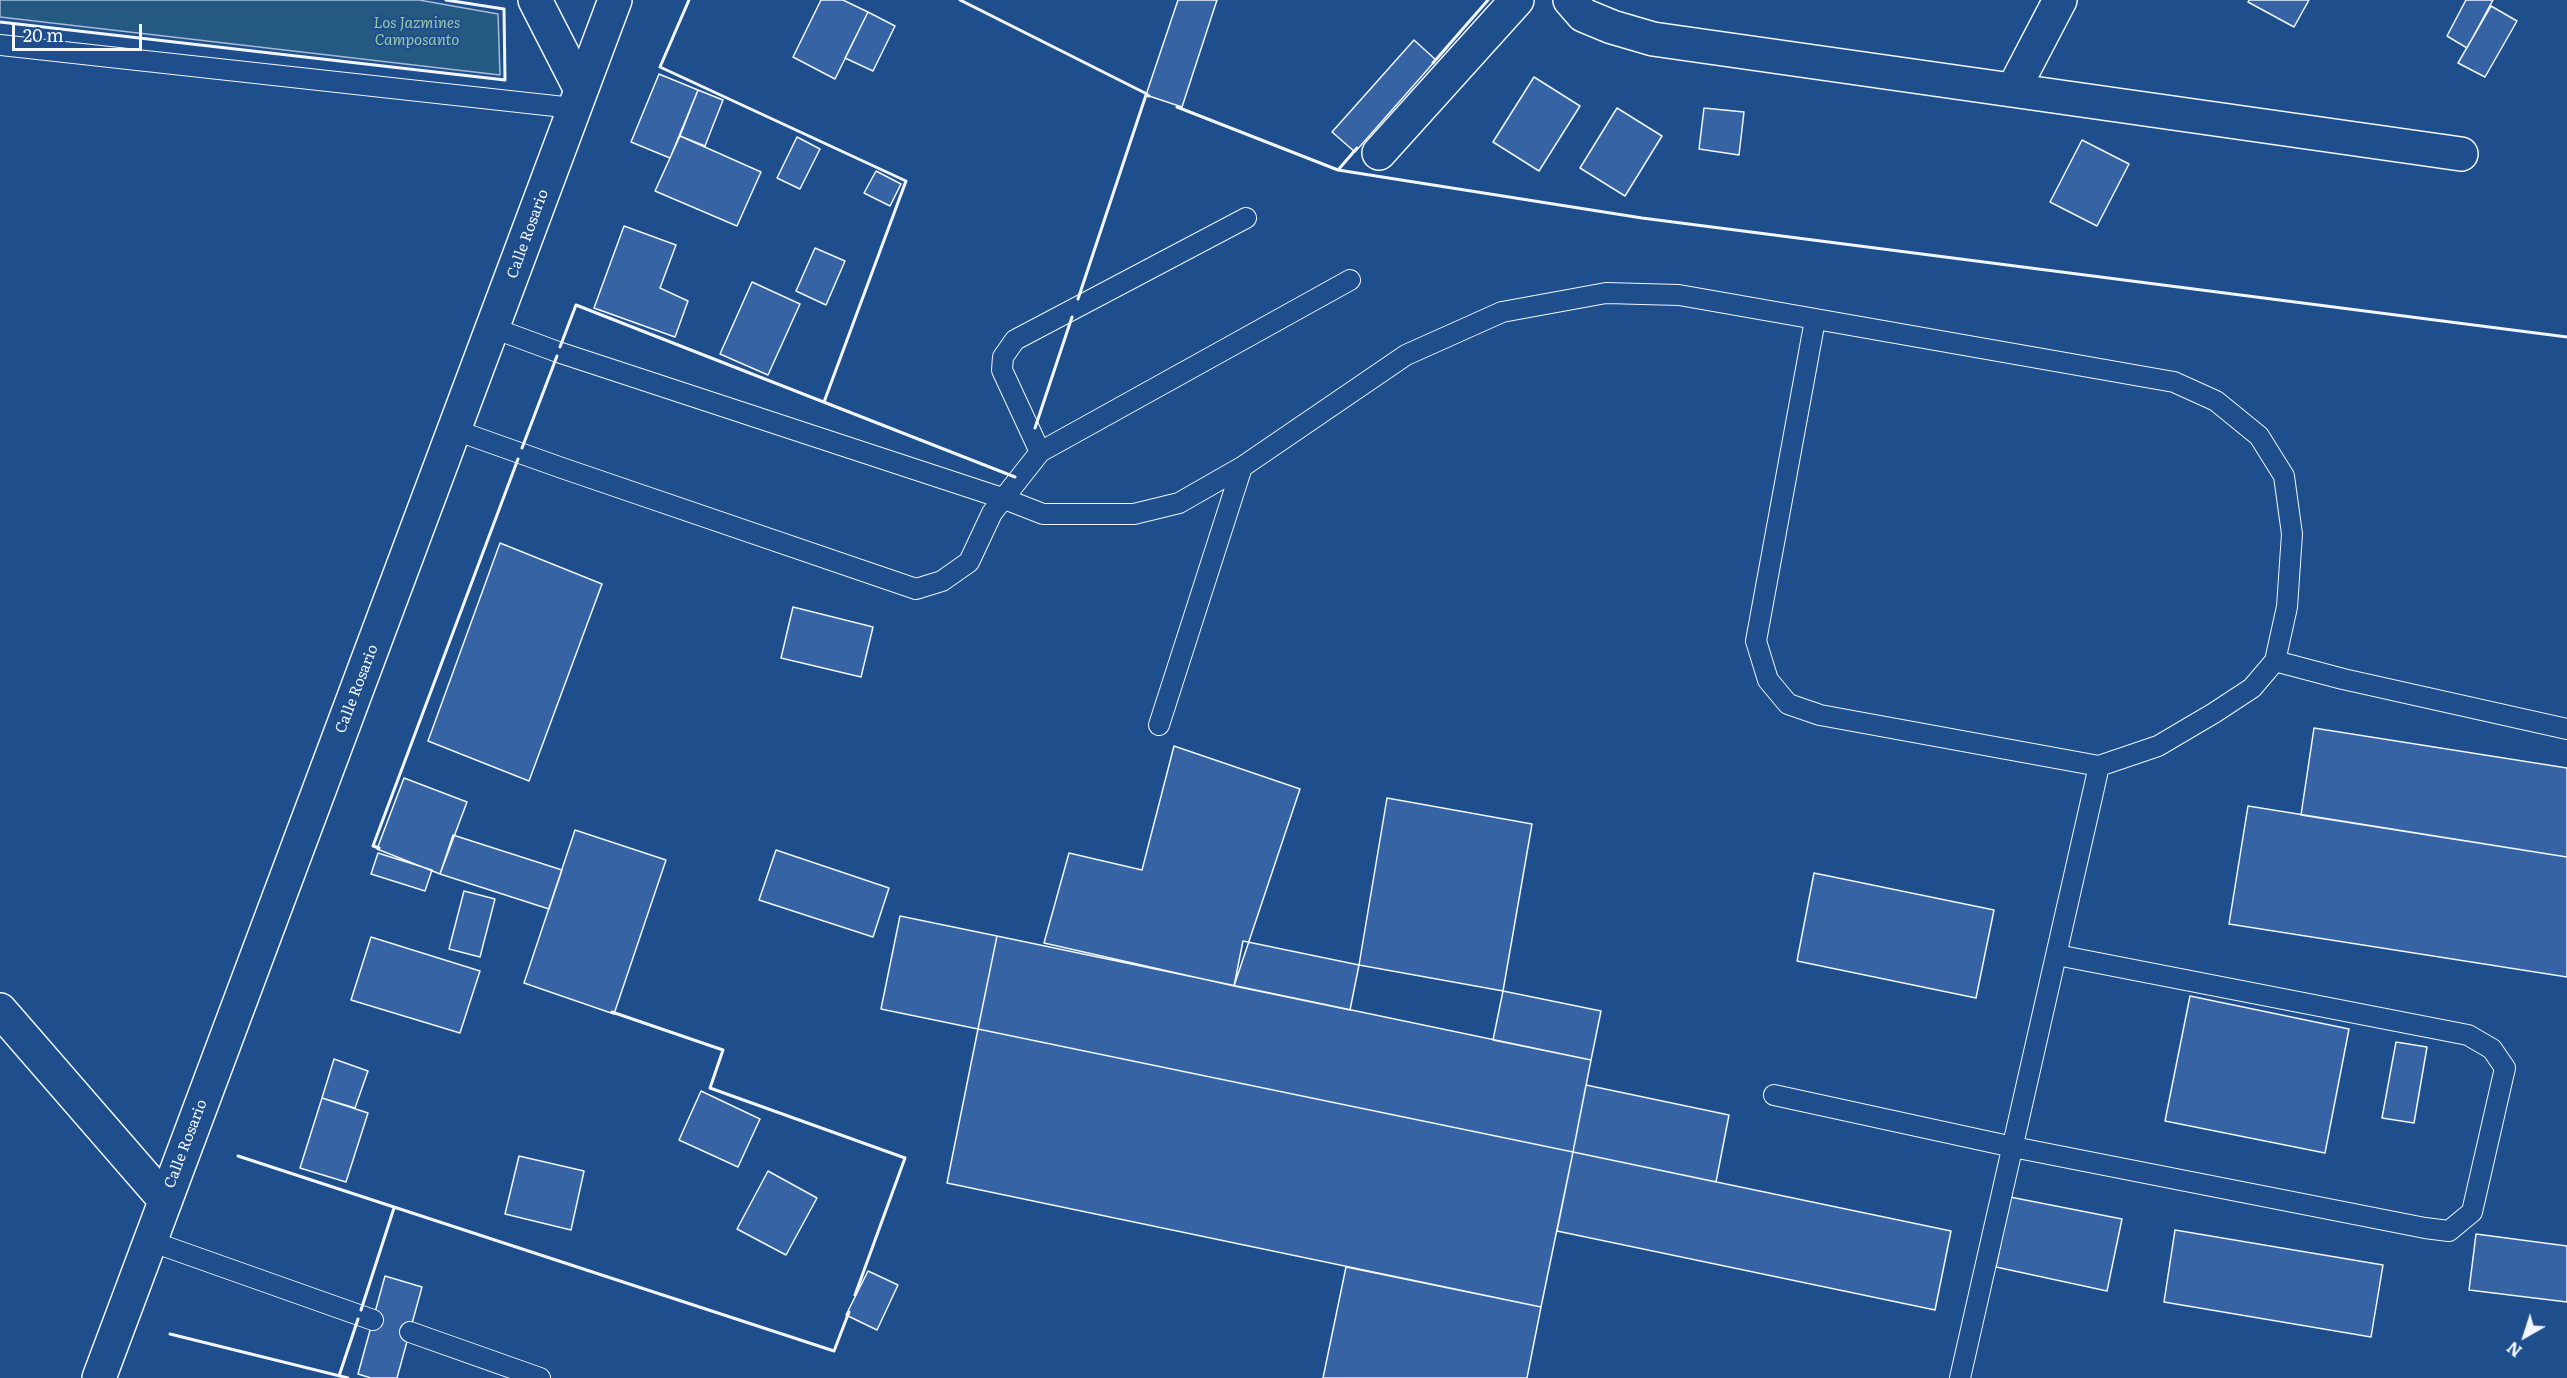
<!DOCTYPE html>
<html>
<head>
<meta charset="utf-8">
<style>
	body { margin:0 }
	#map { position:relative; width:2567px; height:1378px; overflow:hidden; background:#1f4e8c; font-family:Literata,serif }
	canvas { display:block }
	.north { position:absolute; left:2495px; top:1306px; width:60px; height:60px; -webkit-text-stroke:4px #1f4e8c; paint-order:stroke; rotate:219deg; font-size:16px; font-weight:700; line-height:24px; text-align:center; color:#f2f6ff }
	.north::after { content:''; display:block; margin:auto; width:21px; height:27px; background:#f2f6ff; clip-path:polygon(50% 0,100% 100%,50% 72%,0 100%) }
	.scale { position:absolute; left:12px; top:24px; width:130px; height:27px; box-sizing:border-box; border:3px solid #f2f6ff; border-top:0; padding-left:8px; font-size:18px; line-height:21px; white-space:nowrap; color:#f2f6ff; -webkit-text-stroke:4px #1f4e8c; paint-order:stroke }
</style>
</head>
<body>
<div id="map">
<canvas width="2567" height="1378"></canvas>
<div class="north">N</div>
<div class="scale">20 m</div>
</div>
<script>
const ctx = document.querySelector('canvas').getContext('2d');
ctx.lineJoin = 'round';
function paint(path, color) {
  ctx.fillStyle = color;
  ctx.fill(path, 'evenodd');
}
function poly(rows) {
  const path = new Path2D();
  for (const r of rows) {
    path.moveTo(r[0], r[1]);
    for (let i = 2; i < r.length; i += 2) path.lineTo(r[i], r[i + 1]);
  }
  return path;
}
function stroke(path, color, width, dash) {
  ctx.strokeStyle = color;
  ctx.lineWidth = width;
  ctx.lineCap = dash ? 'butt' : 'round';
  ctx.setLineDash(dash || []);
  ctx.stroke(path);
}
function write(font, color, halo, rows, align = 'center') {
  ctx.font = font + ' Literata,serif';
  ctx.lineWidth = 4.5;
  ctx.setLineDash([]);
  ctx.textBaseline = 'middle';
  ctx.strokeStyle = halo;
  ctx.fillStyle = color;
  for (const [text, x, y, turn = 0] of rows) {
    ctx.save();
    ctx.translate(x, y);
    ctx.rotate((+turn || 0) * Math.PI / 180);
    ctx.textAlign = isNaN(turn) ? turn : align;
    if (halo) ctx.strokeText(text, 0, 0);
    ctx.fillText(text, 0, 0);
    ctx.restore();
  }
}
const green = poly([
	[0,0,419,0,498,14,500,75,0,17,0,0]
]);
paint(green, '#245a82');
stroke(green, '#a8bbd7', 1.5);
const building = poly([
	[821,0,843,0,868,12,835,79,793,57,821,0],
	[1178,0,1217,0,1182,107,1146,95,1178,0],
	[2249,0,2309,0,2294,27,2248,2,2249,0],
	[2466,0,2493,0,2467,48,2447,36,2466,0],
	[2491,6,2517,21,2485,77,2458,63,2491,6],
	[868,12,895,26,873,71,845,58,868,12],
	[1414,40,1436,60,1355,152,1332,132,1414,40],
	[659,74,698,90,670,158,631,142,659,74],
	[1534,77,1580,106,1539,171,1493,142,1534,77],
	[698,90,723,100,705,146,680,136,698,90],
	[1617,108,1662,136,1625,196,1580,168,1617,108],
	[1704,108,1744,112,1739,155,1699,149,1704,108],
	[680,136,761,172,737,226,655,191,680,136],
	[797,137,820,149,800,189,777,178,797,137],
	[2082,140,2129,164,2097,226,2050,202,2082,140],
	[876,171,901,184,890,206,864,193,876,171],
	[624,226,676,245,660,288,688,301,675,337,594,308,624,226],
	[815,248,845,261,826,305,796,291,815,248],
	[752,282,800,304,768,375,720,354,752,282],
	[500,543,602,584,529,781,428,741,500,543],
	[793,607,873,627,861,677,781,658,793,607],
	[2314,728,2567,768,2567,857,2301,815,2314,728],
	[1174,746,1300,789,1234,986,1044,943,1069,853,1142,870,1174,746],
	[404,778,467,802,440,874,377,849,404,778],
	[1387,798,1532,824,1503,991,1359,965,1387,798],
	[2248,806,2567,857,2567,977,2229,924,2248,806],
	[575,830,666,860,614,1014,524,983,575,830],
	[453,835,562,870,549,909,440,874,453,835],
	[776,850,889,888,873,937,759,900,776,850],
	[378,853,432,870,425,891,371,874,378,853],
	[1814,873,1994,910,1976,998,1797,961,1814,873],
	[464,891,495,899,480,957,449,949,464,891],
	[900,916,997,936,978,1029,881,1009,900,916],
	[997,936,1591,1060,1573,1152,978,1029,997,936],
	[371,937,480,971,460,1033,351,1000,371,937],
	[1243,941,1359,965,1350,1010,1234,986,1243,941],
	[1503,991,1601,1011,1591,1060,1493,1040,1503,991],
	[2190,996,2349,1029,2325,1153,2165,1121,2190,996],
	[978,1029,1573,1152,1541,1307,947,1183,978,1029],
	[2396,1042,2427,1047,2414,1123,2382,1118,2396,1042],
	[334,1059,368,1071,355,1108,322,1098,334,1059],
	[1586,1085,1729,1115,1716,1182,1573,1152,1586,1085],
	[701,1091,760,1119,738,1167,679,1140,701,1091],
	[322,1098,368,1113,346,1182,300,1168,322,1098],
	[1573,1152,1951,1231,1935,1310,1557,1231,1573,1152],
	[519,1156,584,1171,571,1230,505,1214,519,1156],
	[768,1171,817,1198,786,1255,737,1229,768,1171],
	[2010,1197,2122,1219,2107,1291,1996,1267,2010,1197],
	[2175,1230,2383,1265,2371,1337,2164,1302,2175,1230],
	[2476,1234,2567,1246,2567,1302,2469,1290,2476,1234],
	[1346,1267,1541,1307,1527,1378,1323,1378,1346,1267],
	[868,1271,898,1285,877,1330,846,1315,868,1271],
	[385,1276,422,1287,397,1378,371,1378,358,1374,385,1276]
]);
paint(building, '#3563a3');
stroke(building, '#f2f6ff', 1.5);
const service = poly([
	[0,45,573,108],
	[1815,320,1756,641,1768,680,1788,704,1820,715,2099,766,2158,746,2214,713,2252,688,2275,661],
	[493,328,558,352,1002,498,1043,514,1134,514,1179,503,1242,467,1406,355,1502,312,1606,293,1679,295,2174,382,2216,401,2259,436,2284,476,2292,534,2287,607,2275,661,2343,679,2567,729],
	[455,430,562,468,916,589,942,581,969,562,992,513,1040,452,1350,280],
	[1040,452,1002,370,1003,357,1015,340,1246,218],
	[1159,725,1242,467],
	[1774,1095,2013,1147,2425,1228,2449,1231,2472,1212,2505,1068,2492,1049,2468,1035,2057,955],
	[150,1241,373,1320],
	[410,1332,540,1378],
	[1960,1378,2099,766]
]);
const minor = poly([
	[1570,0,1583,15,1612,27,1653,39,2461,154],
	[2013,90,2060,0],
	[1379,153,1517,0],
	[0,1010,165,1200]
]);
const tertiary = poly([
	[535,0,580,88]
]);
const primary = poly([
	[99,1378,615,0]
]);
stroke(service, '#f2f6ff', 22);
stroke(minor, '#f2f6ff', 36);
stroke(tertiary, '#f2f6ff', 36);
stroke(primary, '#f2f6ff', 36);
stroke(service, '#1f4e8c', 20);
stroke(minor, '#1f4e8c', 33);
stroke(tertiary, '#1f4e8c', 33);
stroke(primary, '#1f4e8c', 33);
stroke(poly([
	[689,0,660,67,906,181,824,402],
	[960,0,1147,94],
	[0,22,505,80,504,9,446,0],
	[1433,63,1488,0],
	[1177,107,1338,170,1642,218,2567,337],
	[1338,170,1357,148],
	[1078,299,1146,95,1149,96],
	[560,347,576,305,1015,477],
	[1035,428,1072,317],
	[522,448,557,356],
	[379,848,373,846,518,459],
	[612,1012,723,1050,710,1088,905,1158,855,1295],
	[238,1156,834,1351,849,1312],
	[361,1310,394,1208],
	[170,1334,348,1378],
	[339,1376,358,1319]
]), '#f2f6ff', 3);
write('italic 15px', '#97c8a6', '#1f4e8c', [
	["Los Jazmines",417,24],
	["Camposanto",417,41]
]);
write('15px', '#f2f6ff', '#1f4e8c', [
	["Calle Rosario",528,234,-70],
	["Calle Rosario",357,689,-69],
	["Calle Rosario",186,1144,-69]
]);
</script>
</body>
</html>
